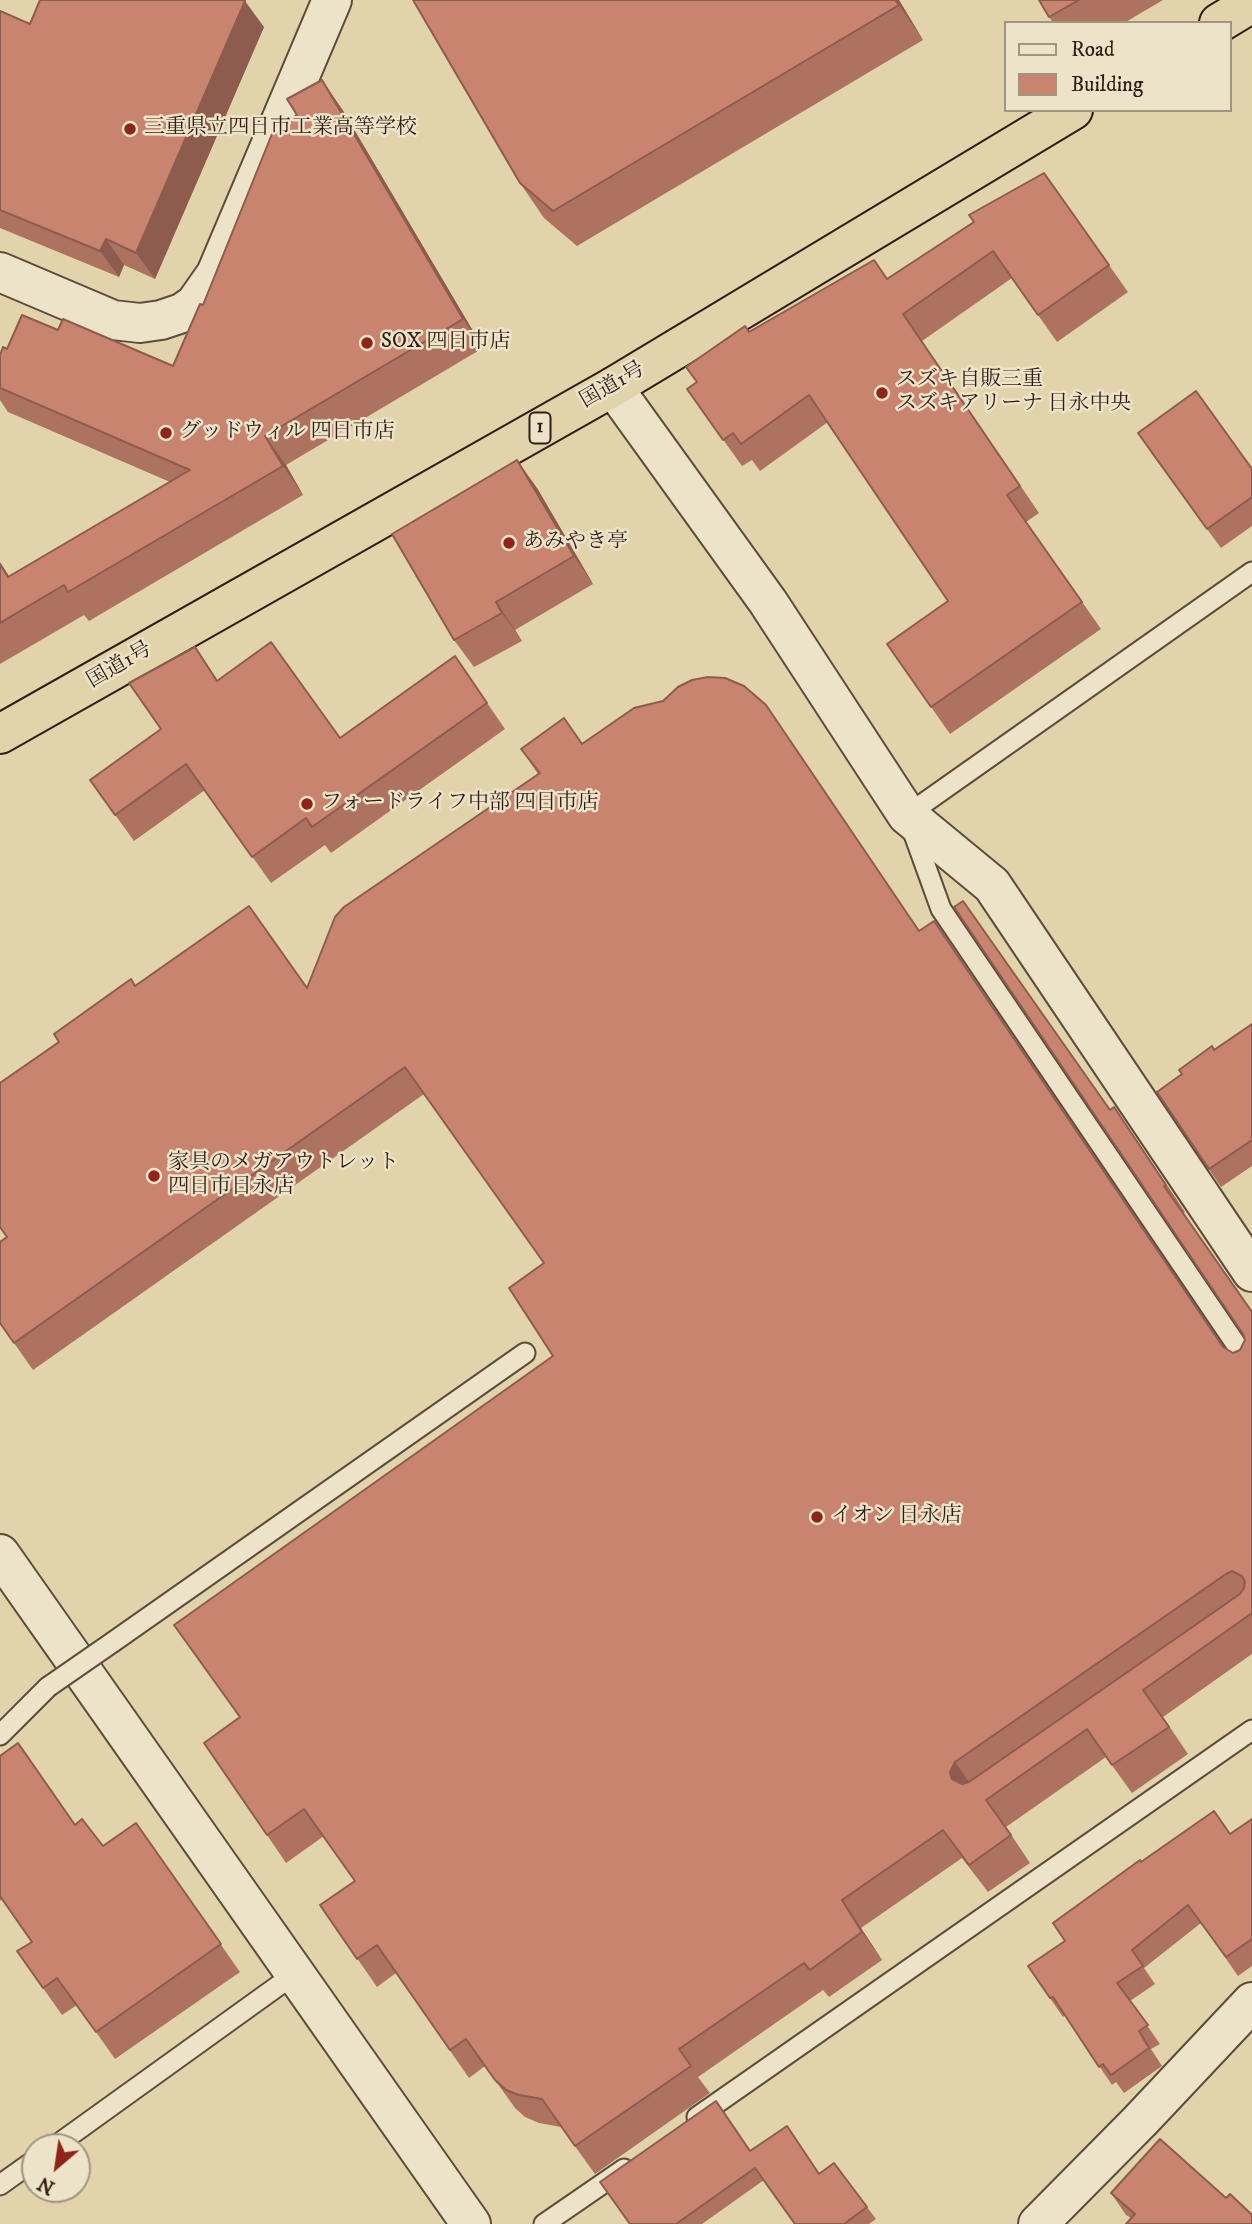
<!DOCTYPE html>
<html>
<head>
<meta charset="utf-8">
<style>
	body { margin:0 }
	#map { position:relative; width:1252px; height:2224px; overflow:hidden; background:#e2d4aa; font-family:"IM FELL DW Pica",serif }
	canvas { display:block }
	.legend { position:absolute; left:1004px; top:21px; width:228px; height:91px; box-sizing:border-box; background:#ece3c8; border:2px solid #a19481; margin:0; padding:9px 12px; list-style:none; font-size:21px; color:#311d17 }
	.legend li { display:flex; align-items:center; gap:14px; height:35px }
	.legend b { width:35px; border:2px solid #a19481 }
	.north { position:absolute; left:21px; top:2133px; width:70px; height:70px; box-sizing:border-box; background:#ece3c8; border:2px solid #a19481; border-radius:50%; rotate:209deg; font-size:19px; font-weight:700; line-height:28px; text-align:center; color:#311d17 }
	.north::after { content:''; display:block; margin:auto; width:24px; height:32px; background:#8f2418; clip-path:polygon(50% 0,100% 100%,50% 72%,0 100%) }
</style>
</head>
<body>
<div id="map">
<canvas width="1252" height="2224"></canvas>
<ul class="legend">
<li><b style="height:9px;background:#ece3c8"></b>Road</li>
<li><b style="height:19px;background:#c98470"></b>Building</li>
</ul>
<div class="north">N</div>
</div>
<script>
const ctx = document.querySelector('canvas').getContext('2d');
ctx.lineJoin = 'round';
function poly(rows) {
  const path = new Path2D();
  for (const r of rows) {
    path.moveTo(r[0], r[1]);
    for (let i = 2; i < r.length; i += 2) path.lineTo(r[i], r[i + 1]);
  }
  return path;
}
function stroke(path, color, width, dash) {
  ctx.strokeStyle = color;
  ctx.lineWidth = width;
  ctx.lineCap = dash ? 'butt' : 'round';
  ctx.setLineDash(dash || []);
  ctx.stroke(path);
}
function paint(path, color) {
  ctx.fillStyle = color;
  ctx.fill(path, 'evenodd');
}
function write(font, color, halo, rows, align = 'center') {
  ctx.font = font + ' "IM FELL DW Pica","Noto Serif JP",serif';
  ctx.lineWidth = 5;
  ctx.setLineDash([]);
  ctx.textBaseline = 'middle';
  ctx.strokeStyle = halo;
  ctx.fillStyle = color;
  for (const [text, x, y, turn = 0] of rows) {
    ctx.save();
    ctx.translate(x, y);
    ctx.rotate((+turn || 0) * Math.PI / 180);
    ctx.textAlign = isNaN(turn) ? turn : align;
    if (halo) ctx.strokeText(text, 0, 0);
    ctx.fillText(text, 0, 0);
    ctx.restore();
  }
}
const service = poly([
	[1252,572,907,815,941,909,1252,1368],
	[113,1642,525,1353],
	[0,1735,48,1687],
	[697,2117,1252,1730],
	[54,2147,296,1973],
	[0,2185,35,2160],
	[544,2224,624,2169]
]);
const minor = poly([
	[0,272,113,320,140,323,161,320,182,313,195,304,216,274,332,0],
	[613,387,768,602,907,815,992,885,1252,1272],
	[0,1554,471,2224],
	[1038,2224,1140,2121,1252,2002]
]);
const trunk = poly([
	[1219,23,1252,3],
	[0,734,613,387,1073,110]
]);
stroke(service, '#5d4b3c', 23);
stroke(minor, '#5d4b3c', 42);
stroke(trunk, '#311d17', 42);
stroke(service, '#ece3c8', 19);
stroke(minor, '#ece3c8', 38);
stroke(trunk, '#e2d4aa', 38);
const serviceBridge = poly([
	[48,1687,113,1642]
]);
stroke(serviceBridge, '#5d4b3c', 23, []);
stroke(serviceBridge, '#ece3c8', 19);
paint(poly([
	[899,0,923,40,577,246,544,218,520,183],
	[1039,0,1163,0,1124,23,1053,23],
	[0,11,30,24,264,27,155,279,124,265,119,277,0,228],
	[342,109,483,348,286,465,303,495,89,621,84,615,0,664,0,562,9,576,170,482,8,412,0,400,0,355,7,349,58,330,173,366,203,305],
	[1044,173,1128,292,1057,342,1012,278,922,341,1039,513,1026,522,1101,629,950,734,887,644,948,601,828,422,760,471,752,460,742,466,687,389,697,382,749,332,887,279,973,222,969,215],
	[1151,453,1252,469,1252,526,1221,548],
	[537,488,593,584,515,630,522,641,474,667,454,640],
	[455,656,505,729,331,853,325,845,271,883,205,790,134,841,90,780,161,729,218,680,340,738],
	[582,744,920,930,1224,1348,1233,1353,1240,1350,1245,1340,1243,1334,1110,1110,1114,1107,1185,1212,1183,1214,1252,1312,1252,1654,1163,1717,1188,1754,1132,1793,1106,1757,1006,1827,1030,1863,988,1892,962,1858,861,1928,882,1960,829,1997,823,1990,698,2077,710,2093,595,2174,561,2127,539,2123,525,2117,515,2108,485,2066,469,2078,396,1973,377,1987,320,1905,355,1881,324,1836,286,1863,267,1835,240,1717,553,1356,544,1263,424,1094,33,1370,0,1323,7,1237,59,1042,135,986,307,988,538,774,521,749],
	[1252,1024,1252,1166,1221,1187,1157,1092],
	[0,1756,75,1825,103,1846,136,1823,240,1972,115,2059,77,2005,62,2015,17,1951,32,1942,2,1899,0,1901],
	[1252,1819,1252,1966,1238,1976,1201,1923,1144,1968,1155,1984,1130,2001,1160,2044,1151,2049,1162,2066,1124,2093,1116,2082,1112,2085,1065,2015,1063,2017,1028,1966,1065,1941,1141,1862,1230,1834],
	[750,2151,820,2174,867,2207,876,2219,869,2224,795,2224,764,2180,702,2224,630,2224],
	[1111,2193,1226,2198,1131,2218,1126,2215]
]), '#ad7260');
paint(poly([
	[895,0,899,0,923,40,899,5],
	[245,1,264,27,155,279,136,253],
	[322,80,342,109,483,348,463,319],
	[106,239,124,265,119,277,100,251],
	[265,436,286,465,303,495,283,466],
	[517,460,537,488,593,584,574,556],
	[496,602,515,630,522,641,502,613],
	[1114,1107,1133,1135,1185,1212,1166,1185],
	[955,1762,974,1789,952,1779,950,1772],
	[842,1900,861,1928,882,1960,862,1932]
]), '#8d5c4e');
const building = poly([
	[40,0,243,0,245,1,136,253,106,239,100,251,0,210,0,11,30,24,40,0],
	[413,0,895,0,899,5,553,211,520,183,413,0],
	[1039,0,1079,0,1049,17,1039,0],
	[322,80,463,319,265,436,283,466,68,592,64,585,0,623,0,564,8,577,190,470,0,388,0,355,3,347,7,349,22,315,58,330,63,319,173,366,200,304,203,305,274,129,297,115,287,99,322,80],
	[1044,173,1109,265,1038,315,993,251,903,314,1020,486,1007,495,1082,602,931,707,887,644,948,601,809,395,741,444,733,433,723,440,687,389,697,382,686,367,745,326,749,332,874,260,887,279,974,222,969,215,1044,173],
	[1196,391,1252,469,1252,497,1207,529,1138,433,1196,391],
	[517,460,574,556,496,602,502,613,454,640,392,534,517,460],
	[271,642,340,738,455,656,487,703,312,827,306,818,252,857,186,764,115,815,90,780,161,729,129,683,195,647,217,681,271,642],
	[708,677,725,678,744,686,766,705,919,931,934,921,1223,1347,1233,1353,1240,1350,1245,1340,1243,1334,954,907,963,901,1110,1110,1114,1107,1166,1185,1164,1186,1252,1312,1252,1613,1143,1690,1169,1727,1112,1765,1087,1729,986,1800,1011,1835,969,1865,943,1830,842,1900,862,1932,810,1970,804,1963,679,2049,691,2066,575,2146,542,2099,519,2095,506,2090,495,2080,466,2039,450,2050,377,1945,357,1959,320,1905,355,1881,304,1809,267,1835,204,1743,240,1717,174,1625,553,1356,509,1288,544,1263,405,1067,14,1343,0,1323,0,1242,7,1237,0,1227,0,1083,59,1042,54,1034,131,979,135,986,249,906,307,988,335,917,344,907,540,773,521,749,564,718,582,744,634,708,663,701,678,687,692,680,708,677],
	[1232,1571,1242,1576,1245,1582,1244,1588,1240,1594,969,1782,962,1784,952,1779,950,1772,955,1762,1226,1574,1232,1571],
	[1252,1024,1252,1140,1209,1169,1157,1092,1182,1074,1179,1070,1212,1046,1214,1050,1252,1024],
	[18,1743,75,1825,82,1819,103,1846,136,1823,221,1944,96,2032,57,1978,43,1988,17,1951,32,1942,0,1896,0,1756,18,1743],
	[1214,1811,1230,1834,1252,1819,1252,1939,1226,1957,1188,1905,1132,1950,1143,1966,1117,1983,1148,2025,1139,2031,1149,2048,1111,2075,1103,2064,1099,2067,1053,1997,1050,1998,1028,1966,1065,1941,1053,1923,1140,1860,1141,1862,1214,1811],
	[716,2101,750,2151,787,2126,819,2174,834,2163,867,2207,844,2224,795,2224,755,2168,676,2224,630,2224,600,2182,716,2101],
	[1160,2139,1226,2198,1230,2194,1252,2215,1252,2224,1126,2224,1135,2214,1111,2193,1160,2139]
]);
paint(building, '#c98470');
stroke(building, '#8d5c4e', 2);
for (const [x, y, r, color] of [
	[130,129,7,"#8f2418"],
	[367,343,7,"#8f2418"],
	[882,393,7,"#8f2418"],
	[166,433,7,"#8f2418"],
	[509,543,7,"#8f2418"],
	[307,804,7,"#8f2418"],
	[154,1176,7,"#8f2418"],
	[817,1517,7,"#8f2418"]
]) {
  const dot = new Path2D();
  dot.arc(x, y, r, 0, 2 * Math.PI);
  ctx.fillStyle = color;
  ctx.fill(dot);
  stroke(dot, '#ece3c8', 2.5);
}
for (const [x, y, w] of [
	[540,428,21]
]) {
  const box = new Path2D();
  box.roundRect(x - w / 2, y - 15.5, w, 31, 5);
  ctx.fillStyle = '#ece3c8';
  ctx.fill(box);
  stroke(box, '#311d17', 2);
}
write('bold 19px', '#311d17', null, [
	["1",540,428]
]);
write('21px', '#311d17', '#ece3c8', [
	["三重県立四日市工業高等学校",144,129],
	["SOX 四日市店",381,343],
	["スズキ自販三重",896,381],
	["スズキアリーナ 日永中央",896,405],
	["グッドウィル 四日市店",180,433],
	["あみやき亭",523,543],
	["フォードライフ中部 四日市店",321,804],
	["家具のメガアウトレット",168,1164],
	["四日市日永店",168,1188],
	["イオン 日永店",831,1517]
], 'left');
write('21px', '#311d17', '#ece3c8', [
	["国道1号",613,386,-30],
	["国道1号",120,666,-30]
]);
</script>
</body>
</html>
